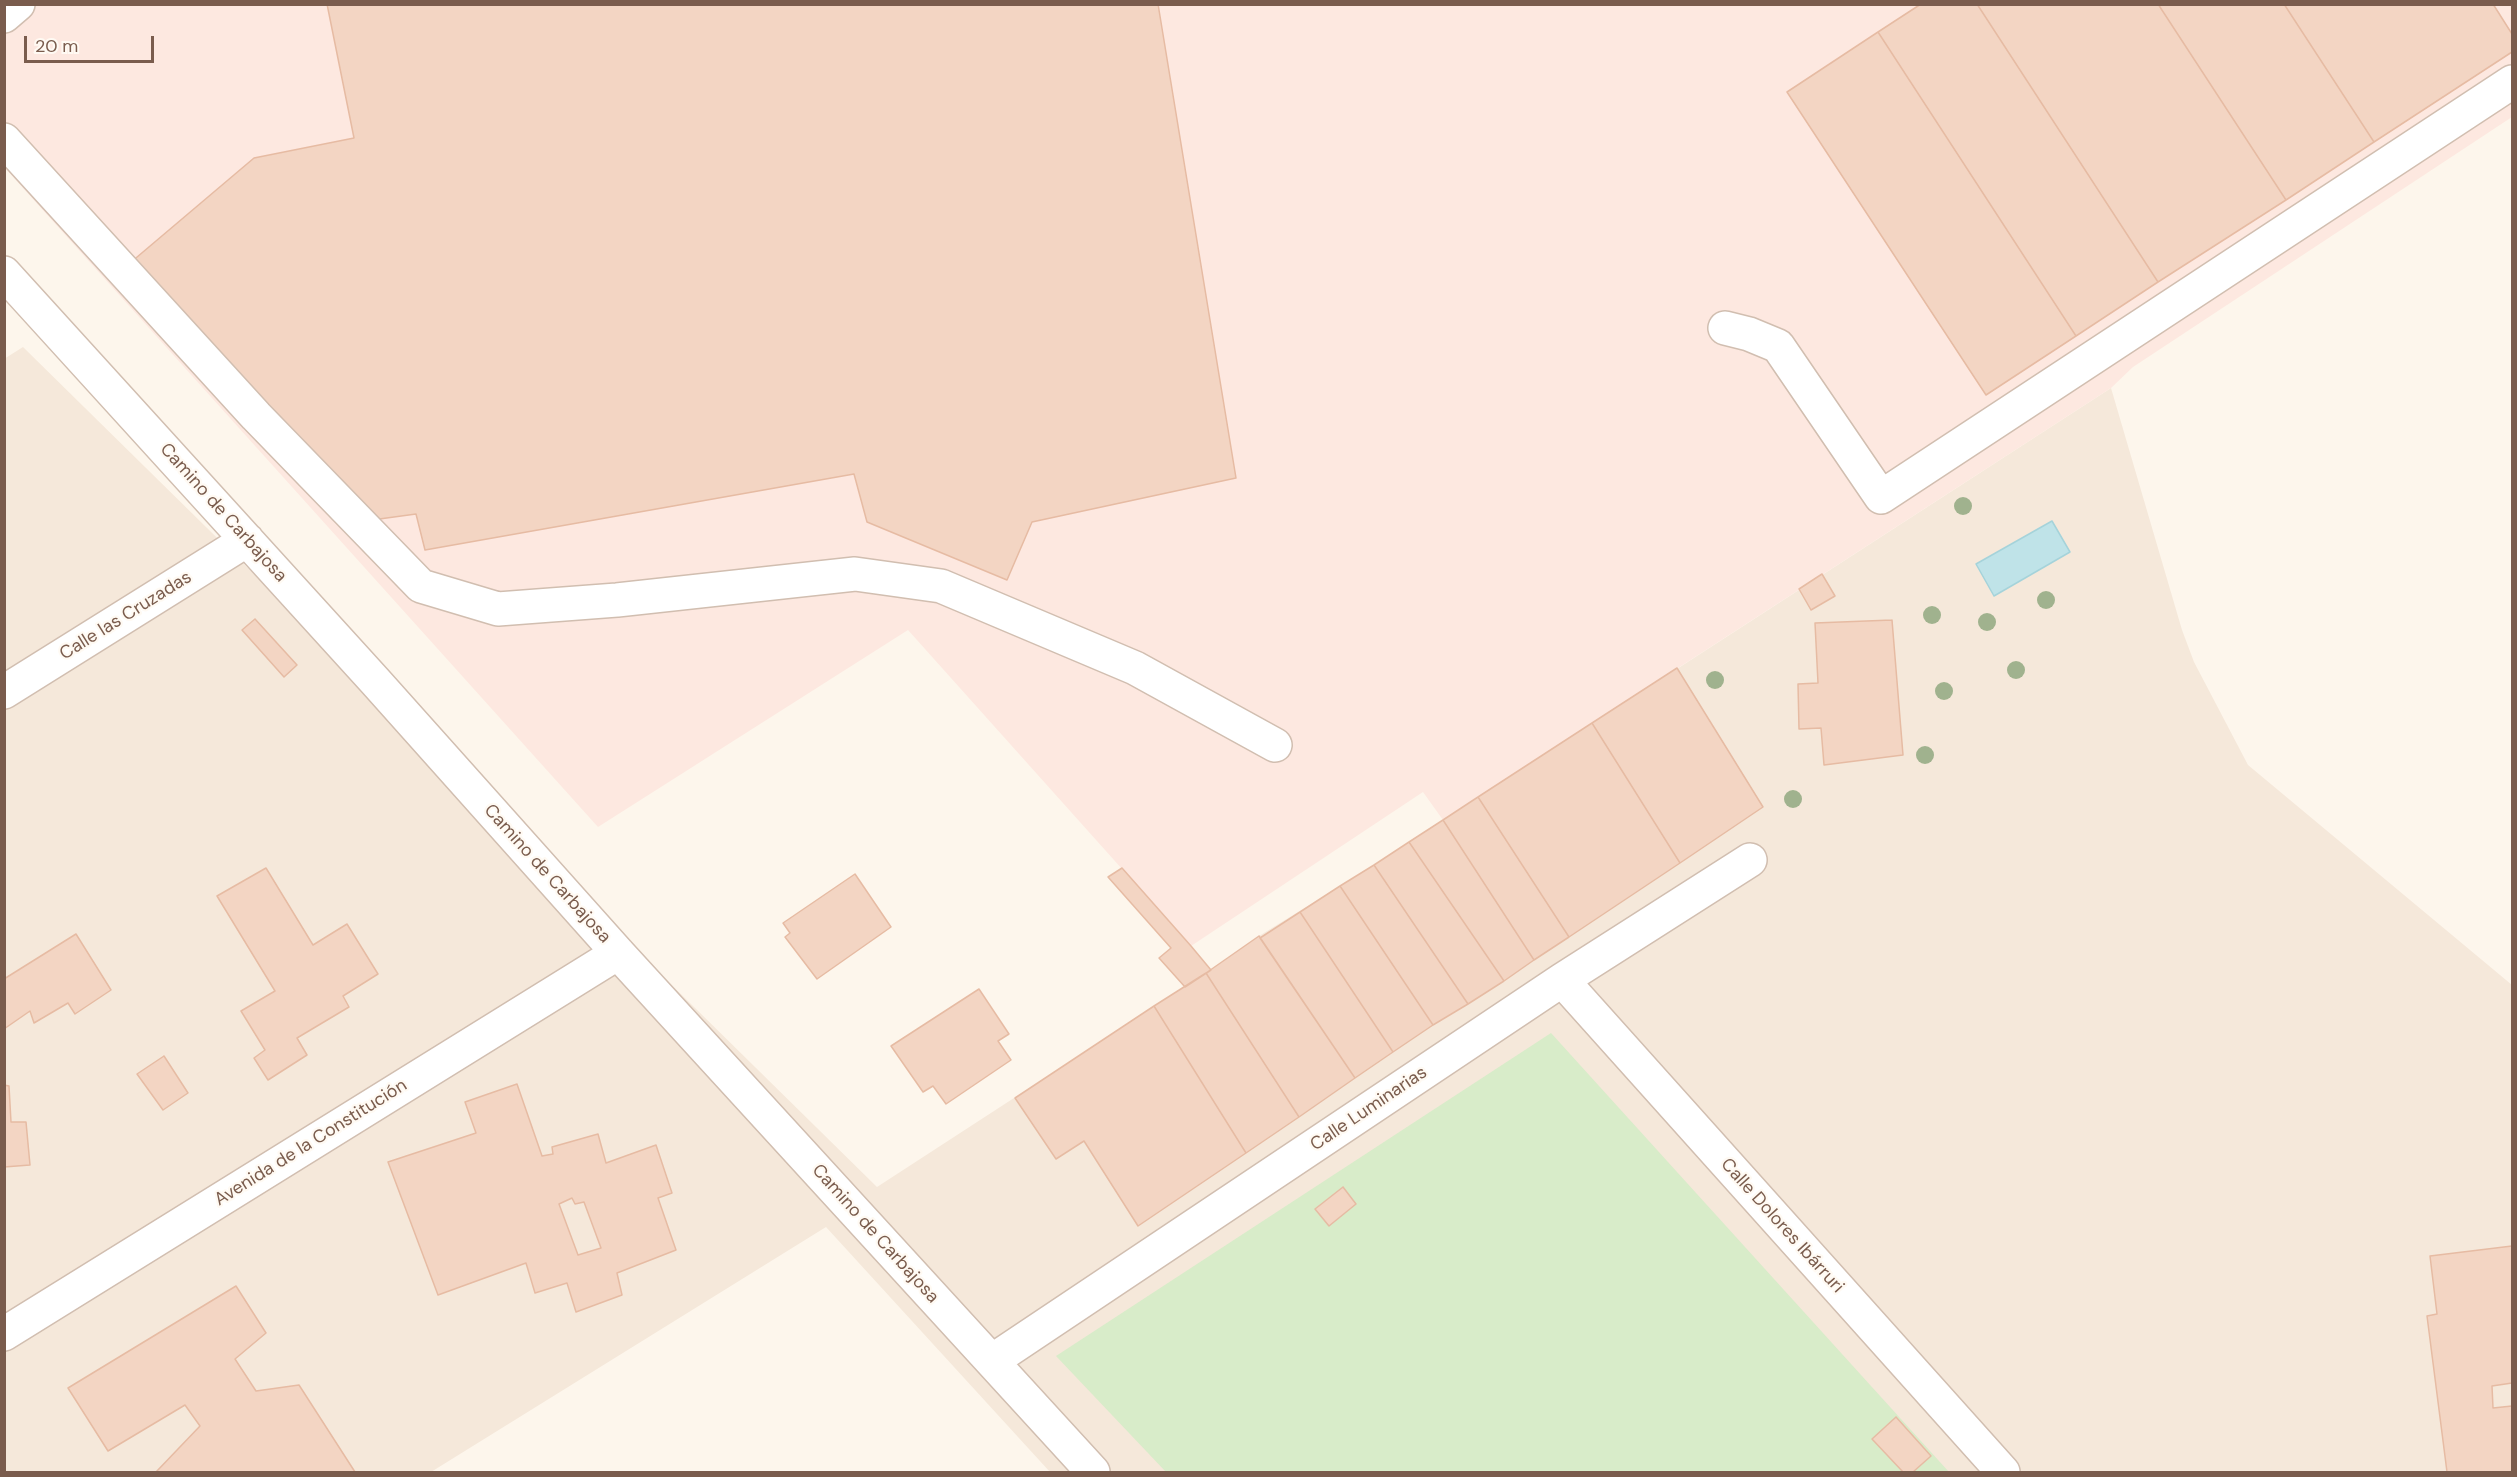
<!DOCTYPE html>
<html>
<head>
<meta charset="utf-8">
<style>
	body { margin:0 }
	#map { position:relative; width:2517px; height:1477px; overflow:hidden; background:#fdf6ec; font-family:"DM Sans",sans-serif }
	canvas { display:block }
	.frame { position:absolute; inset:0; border:6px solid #7a5c4d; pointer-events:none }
	.scale { position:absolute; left:24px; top:36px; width:130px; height:27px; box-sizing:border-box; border:3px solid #7a5c4d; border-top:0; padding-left:8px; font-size:18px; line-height:21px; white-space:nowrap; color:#7a5c4d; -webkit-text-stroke:4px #fffaf3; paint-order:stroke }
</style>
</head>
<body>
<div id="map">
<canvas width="2517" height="1477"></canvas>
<div class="frame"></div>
<div class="scale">20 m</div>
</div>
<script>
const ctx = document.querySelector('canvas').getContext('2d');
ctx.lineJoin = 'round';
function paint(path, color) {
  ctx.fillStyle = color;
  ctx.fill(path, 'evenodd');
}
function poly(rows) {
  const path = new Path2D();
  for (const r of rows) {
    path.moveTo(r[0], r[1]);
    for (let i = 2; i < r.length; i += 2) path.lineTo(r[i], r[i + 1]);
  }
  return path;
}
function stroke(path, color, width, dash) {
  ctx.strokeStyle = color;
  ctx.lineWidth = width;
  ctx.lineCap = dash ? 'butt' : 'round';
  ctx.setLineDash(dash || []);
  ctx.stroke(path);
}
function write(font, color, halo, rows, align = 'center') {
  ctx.font = font + ' "DM Sans",sans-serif';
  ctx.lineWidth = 4.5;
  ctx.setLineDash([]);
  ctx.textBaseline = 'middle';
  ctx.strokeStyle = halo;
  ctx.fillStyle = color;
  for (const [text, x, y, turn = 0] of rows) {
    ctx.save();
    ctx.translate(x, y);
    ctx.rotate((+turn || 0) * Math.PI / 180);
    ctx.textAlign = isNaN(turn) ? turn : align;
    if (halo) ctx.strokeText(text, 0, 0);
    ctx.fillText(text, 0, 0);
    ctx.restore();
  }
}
paint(poly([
	[23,347,877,1187,1211,970,1259,936,1374,865,2111,388,2182,630,2194,662,2248,765,2512,985,2512,1472,1050,1472,826,1227,431,1472,5,1472,4,359]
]), '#f5e8da');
paint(poly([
	[2512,4,2512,117,2133,367,2111,388,1443,820,1423,792,1191,946,908,630,598,827,5,168,4,5]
]), '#fde8e0');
paint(poly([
	[1551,1033,1949,1472,1166,1472,1056,1356]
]), '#d8ecc9');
const water = poly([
	[2052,521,2070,552,1994,596,1976,564,2052,521]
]);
paint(water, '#bfe3e8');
stroke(water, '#a5d3da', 1.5);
const building = poly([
	[327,4,1158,4,1236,478,1032,522,1007,580,867,522,854,474,425,550,416,514,372,520,130,263,254,158,354,138,327,4],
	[1921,4,1977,4,2158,282,2076,336,1878,32,1921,4],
	[1977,4,2158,4,2286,200,2158,282,1977,4],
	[2158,4,2284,4,2374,142,2286,200,2158,4],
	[2284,4,2493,4,2512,34,2512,52,2374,142,2284,4],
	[1878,32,2076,336,1986,395,1787,92,1878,32],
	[1822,574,1835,596,1811,610,1799,589,1822,574],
	[255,619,297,665,284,677,242,630,255,619],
	[1892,620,1903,755,1824,765,1821,728,1799,729,1798,684,1818,683,1815,623,1892,620],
	[1677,668,1763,807,1680,863,1592,723,1677,668],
	[1592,723,1680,863,1569,937,1478,797,1592,723],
	[1478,797,1569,937,1534,960,1443,820,1478,797],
	[1443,820,1534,960,1504,981,1409,842,1443,820],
	[1409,842,1504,981,1468,1004,1374,865,1409,842],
	[1374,865,1468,1004,1433,1025,1340,886,1374,865],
	[266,868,313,945,347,924,378,974,343,996,349,1007,297,1038,307,1055,268,1080,254,1058,265,1050,241,1011,275,991,217,896,266,868],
	[1122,868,1191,946,1211,970,1185,987,1159,958,1171,948,1108,877,1122,868],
	[855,874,891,927,817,979,785,937,790,933,783,923,855,874],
	[1340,886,1433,1025,1393,1052,1300,912,1340,886],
	[1300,912,1393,1052,1355,1078,1260,938,1300,912],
	[76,934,111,990,75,1014,68,1003,34,1023,30,1011,4,1029,4,979,76,934],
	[1259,936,1355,1078,1299,1117,1206,973,1259,936],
	[1206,973,1299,1117,1246,1153,1154,1006,1206,973],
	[979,989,1009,1034,998,1041,1011,1060,946,1104,933,1086,923,1092,891,1046,979,989],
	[1154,1006,1246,1153,1138,1226,1084,1141,1056,1159,1015,1098,1154,1006],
	[164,1056,188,1093,163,1110,137,1074,164,1056],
	[517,1084,542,1156,553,1154,552,1147,598,1134,606,1163,656,1145,672,1193,658,1198,676,1250,617,1273,622,1295,576,1312,567,1283,535,1293,526,1263,438,1295,388,1162,476,1133,465,1102,517,1084],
	[572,1198,575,1204,584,1202,601,1248,578,1255,559,1204,572,1198],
	[4,1085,9,1086,11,1122,26,1122,30,1165,4,1167,4,1085],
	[1343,1187,1356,1204,1329,1226,1315,1209,1343,1187],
	[2512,1246,2512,1383,2492,1386,2493,1408,2512,1406,2512,1472,2447,1472,2427,1316,2437,1314,2430,1256,2512,1246],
	[236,1286,266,1333,235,1359,256,1391,299,1385,355,1472,156,1472,200,1426,185,1405,108,1451,68,1388,236,1286],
	[1896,1417,1931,1456,1913,1472,1903,1472,1872,1439,1896,1417]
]);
paint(building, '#f3d5c3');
stroke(building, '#e6bba3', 1.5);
const minor = poly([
	[4,16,18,4],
	[4,140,256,416,421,586,498,609,617,600,855,574,941,586,1135,668,1275,745],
	[4,273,375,681,618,953,1093,1472],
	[1725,328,1749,334,1778,346,1881,497,2512,82],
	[4,692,247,540],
	[1562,980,2003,1472],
	[4,1334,618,953],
	[992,1361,1562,980,1750,860]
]);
stroke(minor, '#d1beb0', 36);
stroke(minor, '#fff', 33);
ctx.fillStyle = '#a0b28e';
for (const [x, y] of [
	[1963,506],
	[2046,600],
	[1932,615],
	[1987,622],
	[2016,670],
	[1715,680],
	[1944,691],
	[1925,755],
	[1793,799]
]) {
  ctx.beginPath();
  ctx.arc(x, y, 9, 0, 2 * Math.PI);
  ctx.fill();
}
write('18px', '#7a5c4d', '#fffaf3', [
	["Camino de Carbajosa",223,513,48],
	["Calle las Cruzadas",126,616,-32],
	["Camino de Carbajosa",547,874,48],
	["Calle Luminarias",1369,1109,-34],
	["Avenida de la Constitución",311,1143,-32],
	["Calle Dolores Ibárruri",1782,1226,48],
	["Camino de Carbajosa",875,1234,48]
]);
</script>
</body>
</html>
